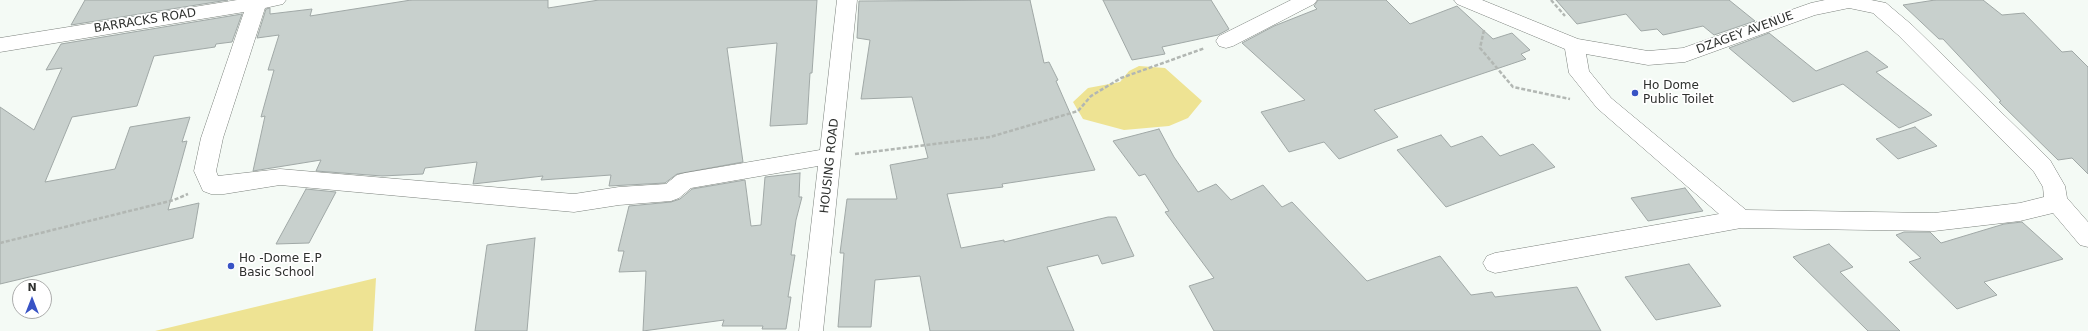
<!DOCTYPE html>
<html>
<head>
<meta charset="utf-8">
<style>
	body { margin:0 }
	#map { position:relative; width:2088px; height:331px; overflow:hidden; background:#f4faf5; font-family:"DejaVu Sans",sans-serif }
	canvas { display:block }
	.north { position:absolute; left:12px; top:279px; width:40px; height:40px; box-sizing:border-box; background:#fff; border:1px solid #abacab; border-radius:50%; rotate:0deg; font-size:11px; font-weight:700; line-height:16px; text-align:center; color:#2e302e }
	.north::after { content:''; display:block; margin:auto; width:14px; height:18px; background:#3853c5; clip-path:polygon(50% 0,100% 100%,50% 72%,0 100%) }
</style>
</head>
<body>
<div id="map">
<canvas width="2088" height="331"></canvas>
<div class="north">N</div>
</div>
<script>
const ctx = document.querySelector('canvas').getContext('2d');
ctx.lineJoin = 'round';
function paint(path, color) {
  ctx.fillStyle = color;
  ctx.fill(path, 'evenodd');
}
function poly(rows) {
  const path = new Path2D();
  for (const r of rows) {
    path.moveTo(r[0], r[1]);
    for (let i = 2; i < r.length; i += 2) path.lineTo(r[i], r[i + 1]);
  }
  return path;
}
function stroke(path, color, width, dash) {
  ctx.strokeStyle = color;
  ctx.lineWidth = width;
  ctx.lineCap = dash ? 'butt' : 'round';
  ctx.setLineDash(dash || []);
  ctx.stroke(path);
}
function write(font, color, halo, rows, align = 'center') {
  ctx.font = font + ' "DejaVu Sans",sans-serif';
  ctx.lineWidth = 3.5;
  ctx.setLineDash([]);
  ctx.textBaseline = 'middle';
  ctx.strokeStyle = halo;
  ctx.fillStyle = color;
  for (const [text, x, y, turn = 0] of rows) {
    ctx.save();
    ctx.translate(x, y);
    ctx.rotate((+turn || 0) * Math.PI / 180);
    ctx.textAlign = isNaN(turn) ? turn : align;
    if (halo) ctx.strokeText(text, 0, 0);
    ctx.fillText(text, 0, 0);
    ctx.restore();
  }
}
paint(poly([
	[1139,66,1165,68,1202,101,1188,118,1169,126,1124,130,1083,119,1073,102,1088,88,1120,82,1129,71],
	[376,278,373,331,155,331]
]), '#eee393');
const building = poly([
	[85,0,228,0,71,25,85,0],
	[411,0,548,0,548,8,599,0,817,0,812,73,810,73,807,124,770,126,777,43,727,48,743,162,677,174,665,183,609,186,611,175,541,180,543,176,473,184,477,162,425,168,423,174,382,176,316,171,321,160,253,171,265,116,261,117,274,70,268,70,279,35,257,38,266,9,270,8,270,14,312,9,310,16,411,0],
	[1030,0,1044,63,1049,62,1058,80,1056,81,1095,170,1002,184,1003,187,947,194,961,248,1004,240,1004,242,1108,217,1116,217,1134,256,1102,264,1098,255,1047,267,1074,331,930,331,920,276,875,280,871,327,838,327,844,253,840,253,847,199,897,199,890,165,928,158,912,97,861,99,870,40,857,38,859,1,1030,0],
	[1103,0,1211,0,1229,29,1218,35,1162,47,1165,54,1132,60,1103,0],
	[1318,0,1386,0,1410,24,1457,6,1493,39,1512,33,1530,50,1521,54,1526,59,1374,110,1398,137,1339,159,1324,142,1289,152,1261,112,1305,100,1242,43,1274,26,1317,9,1314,6,1318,0],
	[1556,0,1729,0,1755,21,1714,35,1703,26,1663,35,1657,29,1641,31,1626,14,1577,24,1556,0],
	[1935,0,1983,0,2002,15,2024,13,2062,52,2072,51,2088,67,2088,174,2072,158,2058,160,1999,102,2001,101,1943,39,1939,39,1903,5,1935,0],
	[242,14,232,42,216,44,215,47,154,56,137,106,72,117,45,182,115,169,130,127,190,117,182,142,187,141,168,210,199,203,193,238,0,284,0,107,34,130,62,68,46,70,61,44,242,14],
	[1769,33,1816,71,1867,51,1888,67,1876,72,1932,115,1899,128,1843,84,1793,102,1729,48,1769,33],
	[1915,127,1937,146,1898,159,1876,139,1915,127],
	[1159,129,1174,157,1198,192,1216,184,1231,200,1263,185,1282,207,1292,202,1367,281,1440,256,1471,295,1492,292,1495,297,1577,287,1601,331,1214,331,1189,286,1214,278,1165,212,1169,211,1145,174,1139,176,1113,141,1159,129],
	[1441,135,1451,147,1482,136,1500,156,1533,144,1555,167,1446,207,1397,150,1441,135],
	[800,173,799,197,802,197,796,220,791,255,795,255,788,297,791,297,786,329,762,329,763,326,722,326,724,320,643,331,646,271,619,272,624,251,618,251,629,206,671,202,680,199,692,189,745,180,751,226,761,225,765,177,800,173],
	[1685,188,1703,211,1648,221,1631,198,1685,188],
	[306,189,336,192,309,243,276,244,306,189],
	[2022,222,2063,259,1984,282,1997,295,1957,309,1909,262,1921,258,1896,235,1904,232,1930,232,1941,243,2004,224,2022,222],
	[535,238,527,331,475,331,487,245,535,238],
	[1829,244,1853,267,1840,272,1900,331,1868,331,1793,257,1829,244],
	[1689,264,1721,306,1656,320,1625,277,1689,264]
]);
paint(building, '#c8d0cd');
stroke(building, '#a0a8a6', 1);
const minor = poly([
	[237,0,286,0,283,4,265,8,223,138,216,171,218,176,280,169,574,194,619,187,666,184,677,175,685,173,820,150,837,0,857,0,823,331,799,331,818,166,691,188,679,198,671,201,619,205,574,212,280,185,224,194,211,194,203,191,194,171,201,138,244,12,0,52,0,38,237,0],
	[1291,0,1317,0,1314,4,1233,46,1226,48,1219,46,1216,41,1219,36,1291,0],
	[1454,0,1482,0,1578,39,1648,51,1683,48,1811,3,1825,0,1871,0,1886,3,1912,25,2050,160,2065,186,2067,198,2088,222,2088,247,2080,245,2053,213,2020,221,1934,231,1741,228,1495,273,1487,270,1483,263,1487,256,1495,253,1719,214,1597,108,1569,73,1565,49,1457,4,1454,0],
	[1849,8,1873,13,1898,35,2034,172,2043,187,2044,197,2020,203,1934,213,1746,210,1611,98,1589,71,1586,54,1648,65,1685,62,1815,15,1849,8]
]);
stroke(minor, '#7b817c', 1);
stroke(poly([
	[1551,0,1565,16],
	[1484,30,1480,48,1513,87,1570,99],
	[855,154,990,137,1078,111,1091,96,1121,78,1205,48],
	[0,243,174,200,188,194]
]), '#b2b7b3', 2.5, [4, 2]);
paint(minor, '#fff');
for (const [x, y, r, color] of [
	[1635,93,4,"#3853c5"],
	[231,266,4,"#3853c5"]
]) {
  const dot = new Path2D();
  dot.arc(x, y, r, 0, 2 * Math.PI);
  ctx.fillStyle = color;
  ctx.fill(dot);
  stroke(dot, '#fff', 1.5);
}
write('12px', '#2e302e', '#fff', [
	["BARRACKS ROAD",145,21,-9],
	["DZAGEY AVENUE",1745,33,-20],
	["HOUSING ROAD",830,166,-84]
]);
write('12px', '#2e302e', '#fff', [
	["Ho Dome",1643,86],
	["Public Toilet",1643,100],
	["Ho -Dome E.P",239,259],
	["Basic School",239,273]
], 'left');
</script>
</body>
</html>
